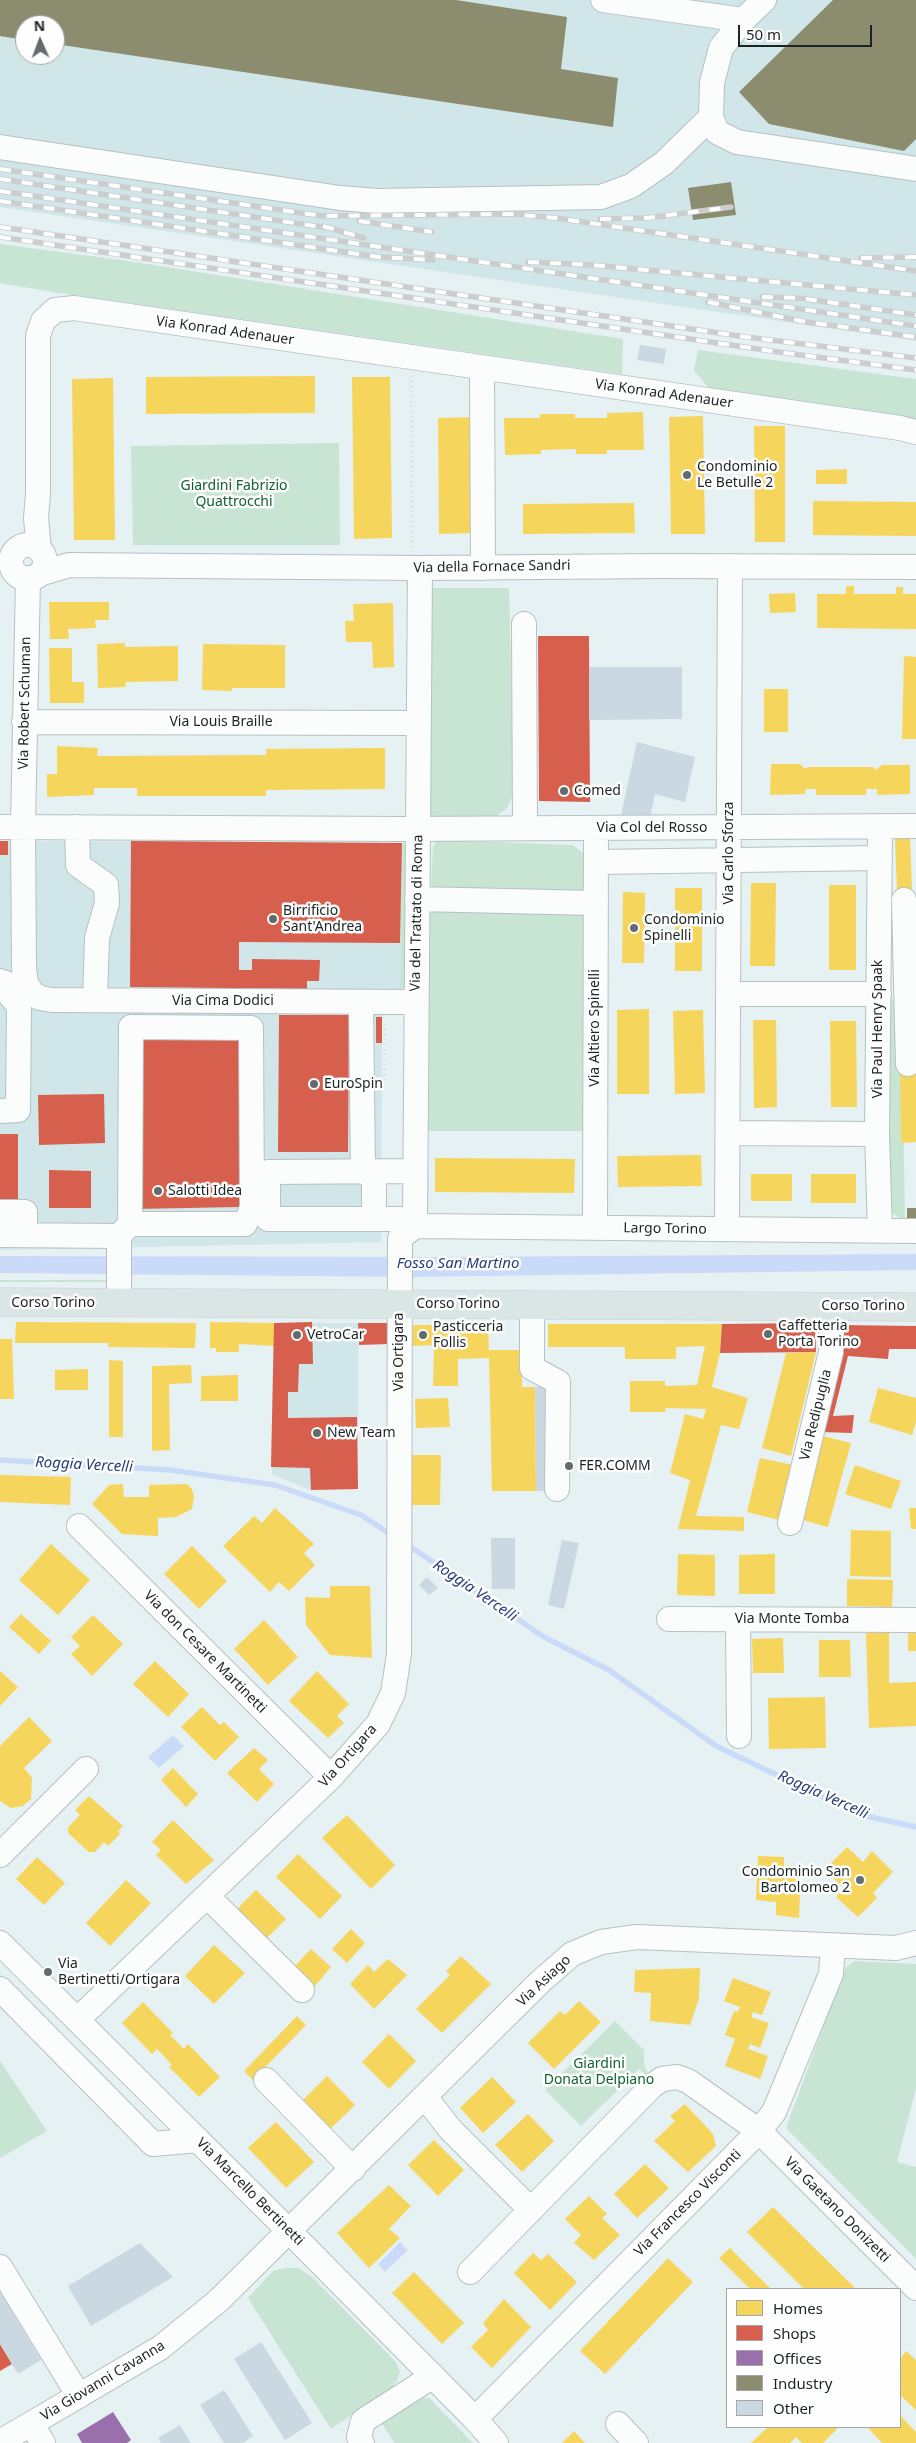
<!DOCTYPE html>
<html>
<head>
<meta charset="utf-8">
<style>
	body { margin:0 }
	#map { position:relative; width:916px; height:2443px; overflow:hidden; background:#e6f1f3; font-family:"Noto Sans",sans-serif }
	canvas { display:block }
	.legend { position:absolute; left:726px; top:2288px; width:175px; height:140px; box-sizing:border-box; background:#fefefe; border:1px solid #a4a6a7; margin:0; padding:6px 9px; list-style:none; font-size:15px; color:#1c2324 }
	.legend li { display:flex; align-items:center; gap:10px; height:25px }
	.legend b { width:25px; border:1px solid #a4a6a7 }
	.north { position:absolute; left:15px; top:15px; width:50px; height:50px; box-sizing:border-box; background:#fefefe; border:1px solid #a4a6a7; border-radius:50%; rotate:358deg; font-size:14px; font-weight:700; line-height:20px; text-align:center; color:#1c2324 }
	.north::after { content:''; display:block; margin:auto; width:18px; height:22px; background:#636b6c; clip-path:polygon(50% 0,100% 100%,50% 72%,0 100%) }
	.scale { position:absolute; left:738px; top:25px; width:134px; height:22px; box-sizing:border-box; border:2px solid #1c2324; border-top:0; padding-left:6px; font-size:15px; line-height:18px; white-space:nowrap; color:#1c2324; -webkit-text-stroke:4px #fefefe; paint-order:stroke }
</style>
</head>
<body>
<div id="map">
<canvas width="916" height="2443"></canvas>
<ul class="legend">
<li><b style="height:14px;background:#f6d55c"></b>Homes</li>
<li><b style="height:14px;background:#d6604d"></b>Shops</li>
<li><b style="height:14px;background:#9970ab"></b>Offices</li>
<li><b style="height:14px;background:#8c8c6e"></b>Industry</li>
<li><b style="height:14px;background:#cad9e1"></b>Other</li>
</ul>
<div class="north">N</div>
<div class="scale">50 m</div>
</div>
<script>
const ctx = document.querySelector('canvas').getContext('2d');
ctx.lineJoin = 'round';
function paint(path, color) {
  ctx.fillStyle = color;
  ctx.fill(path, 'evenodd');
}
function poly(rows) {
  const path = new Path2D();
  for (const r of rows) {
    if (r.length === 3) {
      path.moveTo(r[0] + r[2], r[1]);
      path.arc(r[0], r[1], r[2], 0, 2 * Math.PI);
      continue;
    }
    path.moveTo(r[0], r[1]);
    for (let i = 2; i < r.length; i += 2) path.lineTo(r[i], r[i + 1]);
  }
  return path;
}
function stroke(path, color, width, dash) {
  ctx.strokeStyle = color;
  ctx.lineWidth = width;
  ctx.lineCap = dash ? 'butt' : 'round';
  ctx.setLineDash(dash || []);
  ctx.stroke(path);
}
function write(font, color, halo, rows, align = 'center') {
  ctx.font = font + ' "Noto Sans",sans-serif';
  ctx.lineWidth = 5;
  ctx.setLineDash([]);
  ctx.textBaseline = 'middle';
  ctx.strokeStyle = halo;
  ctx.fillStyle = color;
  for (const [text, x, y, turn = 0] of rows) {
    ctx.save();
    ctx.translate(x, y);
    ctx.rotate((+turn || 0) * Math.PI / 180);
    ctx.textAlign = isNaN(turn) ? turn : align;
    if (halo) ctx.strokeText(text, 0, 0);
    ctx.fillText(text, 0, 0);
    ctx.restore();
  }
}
paint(poly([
	[0,0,916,0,916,341,0,207],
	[25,25,55,25,55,55,25,55],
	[0,841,402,843,400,989,382,1017,381,1242,0,1250],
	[274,1323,358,1323,358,1489,311,1490,272,1475]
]), '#d1e6e9');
paint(poly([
	[0,244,128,261,623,339,622,374,53,292,0,283],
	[698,350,916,379,916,419,709,388,694,371],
	[339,443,340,545,133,545,131,446],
	[430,588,509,588,514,792,507,808,495,817,426,818],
	[438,840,572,845,586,855,586,880,582,892,431,888,433,847],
	[402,843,406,843,406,987,400,989],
	[433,909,580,914,589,920,586,1131,425,1131,425,921],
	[888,999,901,999,905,1218,899,1218,889,1211],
	[0,1280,109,1280,109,1282,0,1282],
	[854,1961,916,1964,916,2088,897,2162,916,2167,916,2259,786,2128,845,1968],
	[615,2021,644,2050,644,2064,648,2074,647,2076,639,2069,581,2126,545,2090],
	[0,2061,47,2131,0,2158],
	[285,2268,298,2268,311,2276,396,2362,400,2372,397,2381,391,2388,331,2429,248,2298,273,2271],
	[421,2398,429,2398,473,2443,395,2443,382,2424]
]), '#c8e4d3');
paint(poly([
	[916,1254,916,1270,408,1277,0,1273,0,1256,430,1257],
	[173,1735,184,1746,159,1768,148,1757],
	[400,2242,408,2250,385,2272,378,2264]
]), '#cadbf9');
paint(poly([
	[315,376,315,413,146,414,146,377],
	[352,377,390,377,392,538,354,539],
	[113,378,115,540,74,540,72,379],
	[643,412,644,450,607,450,607,454,576,454,576,449,541,450,541,454,505,455,504,418,540,418,540,414,575,414,575,418,607,418,607,413],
	[703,416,705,534,671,534,669,417],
	[474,417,474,533,439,534,438,418],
	[754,426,785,426,785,542,755,542],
	[847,469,847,484,816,484,816,470],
	[813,501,916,502,916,536,813,535],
	[634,503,635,533,523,534,523,504],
	[846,586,854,586,854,594,896,594,896,587,903,587,903,594,916,594,916,629,817,628,817,594,846,594],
	[795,593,796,612,770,613,769,594],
	[49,602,109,602,109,620,95,620,96,628,68,629,69,639,50,639],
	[393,603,394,667,373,668,372,642,346,642,345,621,354,621,353,604],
	[125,643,125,647,178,646,178,681,125,682,126,687,98,688,97,644],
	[203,644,285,645,285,688,232,688,232,691,202,690],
	[49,648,72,648,72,682,84,682,84,703,50,703],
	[904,656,916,657,916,739,902,739],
	[764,689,788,689,788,732,764,732],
	[57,746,98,748,97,756,266,755,266,749,385,748,385,789,266,790,266,796,137,796,137,788,94,788,94,795,47,797,47,774,57,774],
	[771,764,800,764,805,769,808,767,874,767,876,770,882,765,910,765,910,794,877,795,877,789,866,789,866,795,816,795,816,789,805,789,805,794,770,795],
	[910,836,912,891,897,891,895,837],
	[751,883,776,883,775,966,750,966],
	[829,885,856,885,856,970,829,970],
	[675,888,702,888,702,971,675,971],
	[623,892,645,893,644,963,622,963],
	[649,1009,649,1094,617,1094,617,1010],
	[703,1010,705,1093,675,1094,673,1011],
	[753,1020,776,1020,777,1107,754,1108],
	[830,1021,856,1021,857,1107,831,1107],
	[916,1070,916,1142,901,1143,900,1071],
	[701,1155,702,1186,618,1187,617,1156],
	[435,1158,575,1159,574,1193,435,1192],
	[751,1174,792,1174,792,1201,751,1201],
	[811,1174,856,1174,856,1203,811,1203],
	[16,1322,196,1323,195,1348,108,1347,109,1343,15,1343],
	[210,1322,274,1323,274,1346,239,1344,239,1352,216,1352,216,1348,210,1348],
	[548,1324,722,1324,720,1353,712,1387,748,1398,739,1429,721,1425,696,1516,744,1517,744,1531,678,1529,690,1480,670,1473,685,1414,703,1419,706,1409,665,1408,666,1412,630,1412,630,1381,665,1381,665,1386,697,1385,705,1346,676,1347,676,1359,625,1359,625,1347,548,1347],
	[413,1325,488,1325,489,1350,521,1350,522,1387,535,1387,536,1491,492,1491,489,1358,458,1359,458,1386,433,1386,434,1345,412,1346],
	[0,1339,12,1339,14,1399,0,1399],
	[816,1352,791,1456,762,1448,786,1353],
	[109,1360,123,1361,123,1437,109,1437],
	[191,1365,192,1383,169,1384,170,1450,152,1451,152,1366],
	[88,1369,88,1390,55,1390,55,1370],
	[238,1375,238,1401,201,1401,201,1376],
	[878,1388,916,1398,916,1422,912,1435,869,1422],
	[448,1398,450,1427,416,1428,415,1399],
	[819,1435,851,1443,828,1527,796,1518],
	[412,1455,441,1455,440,1505,411,1505],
	[760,1458,793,1465,779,1520,747,1512],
	[855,1465,901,1481,891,1509,845,1494],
	[0,1475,71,1477,70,1505,0,1502],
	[123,1484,124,1497,149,1497,149,1485,187,1484,192,1489,194,1497,192,1509,176,1517,158,1518,158,1536,122,1534,92,1504,109,1485],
	[275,1508,314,1544,304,1553,315,1565,289,1591,279,1582,270,1592,223,1546,254,1516,262,1523],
	[909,1508,916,1508,916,1529,911,1529],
	[851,1530,891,1531,891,1577,850,1576],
	[51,1544,90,1580,58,1615,19,1580],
	[192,1546,227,1581,199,1609,164,1574],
	[678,1554,715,1555,715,1596,677,1595],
	[775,1554,775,1594,739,1594,739,1555],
	[847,1579,893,1580,892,1607,847,1606],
	[330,1586,370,1586,372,1658,330,1655,306,1625,305,1597,330,1598],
	[21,1614,51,1641,39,1654,9,1627],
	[93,1615,123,1644,92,1676,71,1654,80,1646,71,1637],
	[264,1620,298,1657,268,1685,234,1649],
	[908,1631,916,1631,916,1651,908,1651],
	[889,1632,889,1683,916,1682,916,1726,869,1728,866,1633],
	[783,1638,784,1673,753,1673,752,1639],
	[819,1640,850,1640,851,1677,819,1677],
	[155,1661,189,1694,168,1717,133,1684],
	[0,1671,18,1687,0,1706],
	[317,1671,349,1704,337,1716,344,1723,328,1738,289,1701],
	[825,1697,826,1748,769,1749,768,1698],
	[202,1707,220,1725,224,1722,239,1737,215,1761,181,1727],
	[29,1717,52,1741,24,1768,32,1778,31,1799,23,1806,11,1808,0,1801,0,1746],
	[254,1748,268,1760,259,1769,274,1784,257,1802,227,1773],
	[173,1768,198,1794,186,1807,161,1780],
	[89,1796,123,1826,118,1831,120,1834,108,1846,104,1842,95,1852,89,1852,68,1833,68,1827,80,1815,75,1810],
	[347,1815,395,1865,371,1889,322,1838],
	[173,1820,214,1860,186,1884,156,1855,161,1850,152,1842],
	[847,1847,863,1862,872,1851,893,1872,873,1893,877,1898,858,1917,836,1897,844,1888,824,1870],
	[298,1854,342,1896,320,1919,276,1877],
	[758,1856,784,1857,784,1865,801,1866,799,1918,776,1915,776,1902,756,1900],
	[37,1857,65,1883,44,1905,16,1879],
	[126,1880,151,1903,110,1946,86,1923],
	[256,1890,286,1919,266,1939,236,1910],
	[351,1929,365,1943,347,1963,332,1949],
	[214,1945,245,1973,214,2004,185,1976],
	[311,1949,331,1967,314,1987,293,1968],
	[461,1956,491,1984,442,2033,416,2009,450,1975,446,1971],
	[388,1959,407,1975,374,2009,350,1984,368,1965,374,1972],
	[700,1968,699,1998,690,2025,650,2021,651,1993,634,1992,635,1970],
	[733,1978,771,1992,762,2015,753,2012,751,2017,769,2023,760,2048,750,2044,748,2049,768,2056,760,2079,725,2066,735,2039,725,2035,734,2011,738,2012,740,2007,724,2001],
	[579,2001,601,2022,554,2069,528,2043,560,2011,565,2015],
	[143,2002,173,2033,170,2035,184,2049,188,2044,220,2077,199,2097,169,2067,172,2065,157,2049,152,2054,122,2023],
	[297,2016,306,2025,253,2080,244,2071],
	[389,2034,416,2061,389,2089,362,2062],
	[327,2076,355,2105,328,2131,300,2103],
	[492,2077,516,2102,483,2133,460,2108],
	[685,2104,713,2134,716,2146,688,2172,654,2141,675,2121,670,2116],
	[528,2114,554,2141,522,2172,495,2145],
	[276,2122,314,2162,286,2188,248,2148],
	[434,2140,464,2170,438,2196,408,2165],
	[645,2164,669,2188,637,2218,614,2194],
	[389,2185,411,2206,389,2229,400,2238,369,2268,337,2233],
	[589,2196,607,2214,602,2218,620,2235,594,2260,574,2243,581,2235,565,2219],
	[773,2207,856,2289,804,2289,747,2232],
	[730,2248,771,2289,750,2289,719,2258],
	[533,2253,541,2260,548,2254,577,2282,550,2310,514,2273],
	[668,2258,693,2282,605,2374,580,2351],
	[414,2272,464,2323,442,2344,392,2293],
	[504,2299,531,2327,492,2368,471,2347,488,2330,483,2323],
	[906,2351,916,2360,916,2410,900,2395,900,2359],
	[900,2415,916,2432,916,2443,882,2443,867,2427,900,2427],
	[768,2427,835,2427,837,2429,823,2443,802,2443,796,2437,790,2443,751,2443],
	[574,2431,585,2443,562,2443]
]), '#f6d55c');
paint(poly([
	[538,636,589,636,590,802,539,801],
	[0,841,8,841,8,855,0,855],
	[131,841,402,843,400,943,239,942,239,970,252,970,252,959,320,960,319,981,307,981,307,989,130,987],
	[279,1015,349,1015,348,1152,278,1152],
	[376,1017,382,1017,382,1043,376,1043],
	[136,1035,241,1036,239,1207,134,1209],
	[104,1094,105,1143,39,1145,38,1095],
	[0,1134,18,1134,18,1202,0,1202],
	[49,1170,91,1171,91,1208,49,1208],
	[312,1322,313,1364,299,1364,298,1392,288,1392,288,1418,357,1417,358,1489,311,1490,310,1468,271,1467,274,1323],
	[358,1323,388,1323,389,1344,359,1345],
	[815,1323,816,1352,720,1353,722,1324],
	[839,1325,916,1326,916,1349,889,1349,888,1359,848,1356,833,1416,854,1415,852,1433,820,1432],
	[0,2344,12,2364,0,2371]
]), '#d6604d');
paint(poly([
	[113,2412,131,2440,127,2443,82,2443,77,2434]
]), '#9970ab');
paint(poly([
	[0,0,456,0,567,17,561,69,618,78,613,127,55,44,55,25,25,25,25,40,0,36],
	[833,0,916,0,916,139,904,151,769,124,739,92],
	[731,182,736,215,693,220,688,188],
	[907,1208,916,1208,916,1223,907,1223]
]), '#8c8c6e');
stroke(poly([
	[0,1460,170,1470,275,1485,361,1515,393,1536],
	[405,1543,544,1637,609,1670,716,1746,861,1815,916,1827]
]), '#cadbf9', 5.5);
paint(poly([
	[640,345,666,349,664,364,637,360],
	[589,667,682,667,682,719,589,720],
	[637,742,695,757,685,802,655,794,649,823,621,815],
	[535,1387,548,1387,549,1491,536,1491],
	[491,1538,515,1538,515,1589,492,1589],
	[562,1540,579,1543,564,1609,548,1605],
	[427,1577,438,1588,429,1595,419,1585],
	[140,2243,173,2277,91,2326,68,2286],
	[0,2292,41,2360,18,2374,0,2344],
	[261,2342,312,2423,285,2440,234,2359],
	[224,2390,253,2436,243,2443,224,2443,200,2405],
	[180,2425,191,2443,161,2443,158,2438]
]), '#cad9e1');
const minor = poly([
	[603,0,743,20],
	[764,0,743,20,721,48,712,83,711,117,717,132,737,142,916,169],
	[0,147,340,198,377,201,601,197,631,186,664,163,711,117],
	[482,368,483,568],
	[28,562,17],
	[39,550,36,518,38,494,38,336,43,321,55,310,74,308,900,428,916,432],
	[39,574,69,565,420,568,661,566,916,567],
	[28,578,23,827,24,968,26,983,32,993],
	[524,624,525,828],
	[24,722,418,723],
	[0,827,406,829,916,826],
	[77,827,78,865,106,885,107,903,97,938,95,1000],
	[596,862,880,858],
	[417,899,596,903],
	[904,900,908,1064],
	[0,981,32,993,40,998,52,1000,415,1002],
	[0,983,19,1006,18,1110,0,1111],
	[728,994,879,994],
	[361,1002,363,1172],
	[728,1133,877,1134],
	[0,1212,25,1212,25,1235],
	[374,1219,374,1172],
	[415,1219,268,1219,268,1172,415,1171],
	[415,1226,916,1231],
	[595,1228,596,828],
	[727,1229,730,566],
	[880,1231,877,1134,880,826],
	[0,1235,119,1236],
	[119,1303,119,1236,130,1224,245,1224,252,1208,251,1028,131,1027,130,1224],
	[532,1305,532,1368,558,1382,557,1489],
	[790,1523,831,1352,832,1306],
	[79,1526,331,1777],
	[669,1619,916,1620],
	[738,1619,739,1736],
	[0,1855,86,1769],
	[207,1896,302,1990],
	[0,1943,289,2231,475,2419,496,2443],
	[0,1989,153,2144,198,2140],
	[77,2020,331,1777,378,1724,393,1693,399,1654,400,1238,415,1226,420,568],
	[266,2080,353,2169],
	[425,2097,450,2129,531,2210],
	[0,2267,79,2396],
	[470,2272,652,2086,662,2079,677,2077,688,2081,759,2131,916,2288],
	[475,2419,759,2131,774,2112,831,1974,833,1946],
	[31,2424,43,2443],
	[618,2424,636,2443],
	[0,2442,160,2348,218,2301,541,1981,572,1954,601,1942,637,1937,896,1948,916,1943],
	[362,2443,359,2437,363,2421,433,2376]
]);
const major = poly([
	[0,1302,916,1307]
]);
stroke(minor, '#b7c0c2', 26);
stroke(major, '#c9cecf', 29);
stroke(poly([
	[411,376,412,550],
	[195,467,217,482,241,518,254,524,305,531,324,544],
	[143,544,163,531,210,523,233,513,237,497,246,487,270,469],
	[143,545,148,516,160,497,195,467,230,455,246,458,286,478,303,497,320,521,324,533,325,545],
	[384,1085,385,1021]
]), '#d7dadb', 3, [1, 4]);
stroke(minor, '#fbfdfd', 24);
stroke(major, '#dae6e5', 28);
const rail = poly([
	[0,169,322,216,512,214,556,218,916,271],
	[0,179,328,228],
	[0,191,916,326],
	[0,201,378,257,433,260],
	[600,219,647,218,731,207],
	[359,221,432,232],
	[323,226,364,238],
	[0,227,746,337,916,358],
	[0,237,778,352,916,370],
	[861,258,916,257],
	[528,262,591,265,916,295],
	[762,297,800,298,916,315],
	[708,302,806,322,916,337]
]);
stroke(rail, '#cbcdce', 5.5);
stroke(rail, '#fefefe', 4, [11]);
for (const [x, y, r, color] of [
	[687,475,5,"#636b6c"],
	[564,791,5,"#636b6c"],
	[273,919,5,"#636b6c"],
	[634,928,5,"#636b6c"],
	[314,1084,5,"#636b6c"],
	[158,1191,5,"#636b6c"],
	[768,1334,5,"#636b6c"],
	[297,1335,5,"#636b6c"],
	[423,1335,5,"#636b6c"],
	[317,1433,5,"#636b6c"],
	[569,1466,5,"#636b6c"],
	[860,1880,5,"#636b6c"],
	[48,1972,5,"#636b6c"]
]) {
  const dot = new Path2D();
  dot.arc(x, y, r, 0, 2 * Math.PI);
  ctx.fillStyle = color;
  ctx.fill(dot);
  stroke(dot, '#fefefe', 2);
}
write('14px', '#1c2324', '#fefefe', [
	["Via Konrad Adenauer",225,331,8],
	["Via Konrad Adenauer",664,394,8],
	["Via della Fornace Sandri",492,567,-1],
	["Via Robert Schuman",25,703,-89],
	["Via Louis Braille",221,722],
	["Via Col del Rosso",652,828],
	["Via Carlo Sforza",729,853,-90],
	["Via del Trattato di Roma",417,913,-89],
	["Via Cima Dodici",223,1001],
	["Via Altiero Spinelli",595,1028,-90],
	["Via Paul Henry Spaak",878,1029,-90],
	["Largo Torino",665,1229,1],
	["Corso Torino",53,1303],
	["Corso Torino",458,1304],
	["Corso Torino",863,1306],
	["Via Ortigara",399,1352,-90],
	["Via Redipuglia",816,1415,-76],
	["Via Monte Tomba",792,1619],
	["Via don Cesare Martinetti",205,1652,45],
	["Via Ortigara",348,1756,-48],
	["Via Asiago",544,1981,-43],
	["Via Marcello Bertinetti",250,2192,45],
	["Via Francesco Visconti",688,2203,-45],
	["Via Gaetano Donizetti",837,2210,45],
	["Via Giovanni Cavanna",103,2381,-31]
]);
write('14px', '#1c2324', '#fefefe', [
	["Condominio",697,467],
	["Le Betulle 2",697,483],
	["Comed",574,791],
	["Birrificio",283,911],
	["Sant'Andrea",283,927],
	["Condominio",644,920],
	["Spinelli",644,936],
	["EuroSpin",324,1084],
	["Salotti Idea",168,1191],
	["Caffetteria",778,1326],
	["Porta Torino",778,1342],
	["Pasticceria",433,1327],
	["Follis",433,1343],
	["VetroCar",307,1335],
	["New Team",327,1433],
	["FER.COMM",579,1466],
	["Condominio San",850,1872,"right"],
	["Bartolomeo 2",850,1888,"right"],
	["Via",58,1964],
	["Bertinetti/Ortigara",58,1980]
], 'left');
write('14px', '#116233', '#fefefe', [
	["Giardini Fabrizio",234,486],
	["Quattrocchi",234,502],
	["Giardini",599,2064],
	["Donata Delpiano",599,2080]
]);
write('italic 15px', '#253e7a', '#fefefe', [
	["Fosso San Martino",458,1264],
	["Roggia Vercelli",84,1465,3],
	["Roggia Vercelli",475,1591,34],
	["Roggia Vercelli",823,1795,24]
]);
</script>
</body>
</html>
